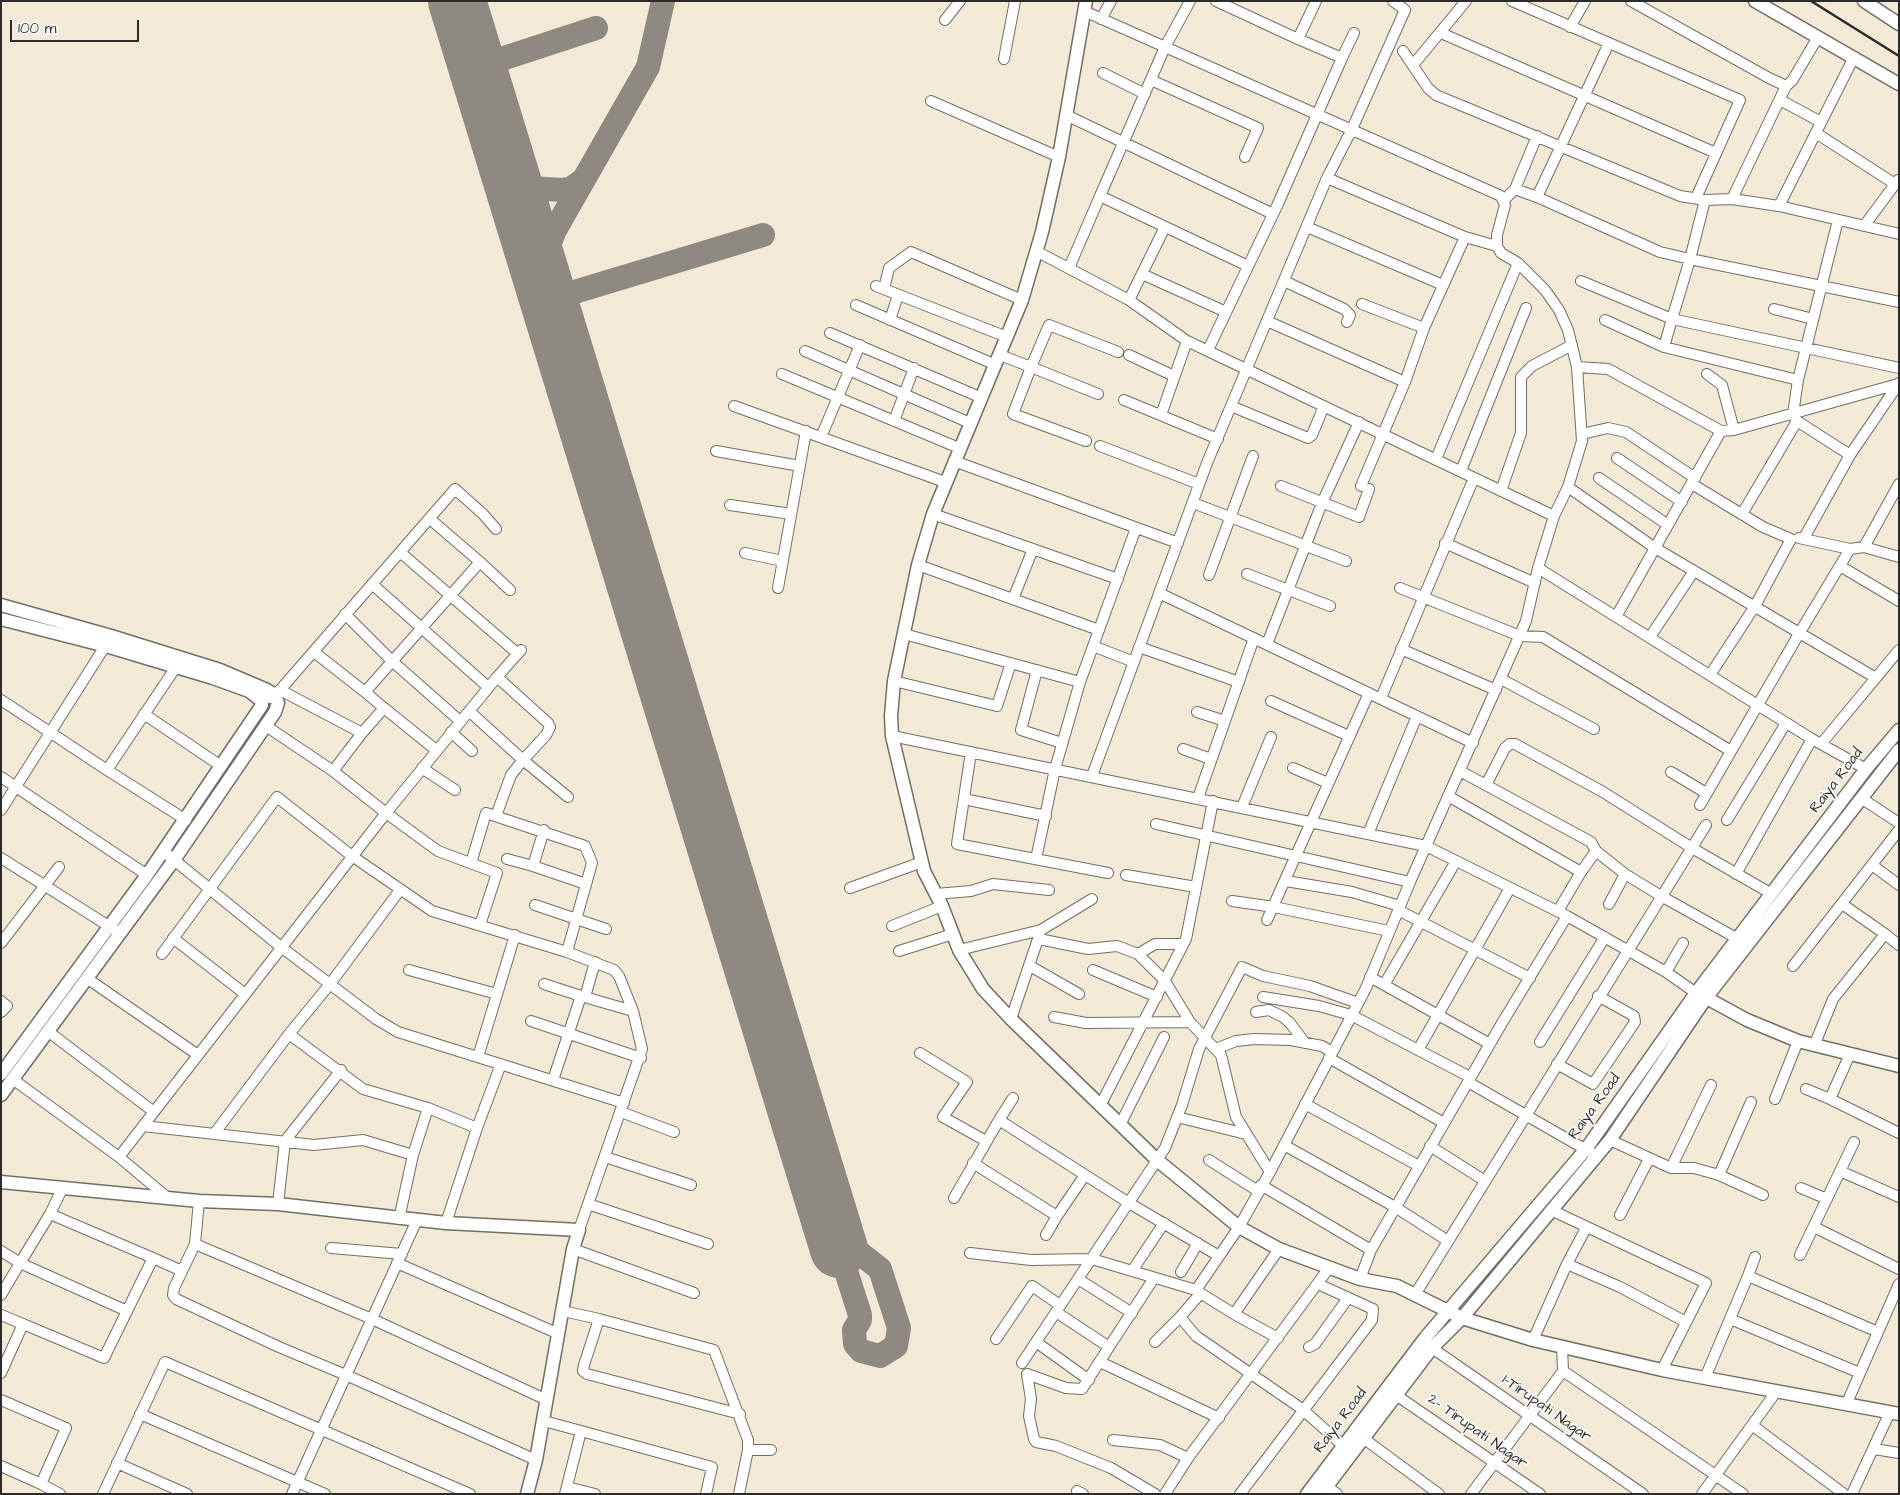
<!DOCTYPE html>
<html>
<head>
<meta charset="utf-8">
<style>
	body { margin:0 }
	#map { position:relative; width:1900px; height:1495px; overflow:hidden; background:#f2ead7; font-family:"Architects Daughter",sans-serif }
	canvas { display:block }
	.frame { position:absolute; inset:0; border:2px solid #2b2b2b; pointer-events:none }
	.scale { position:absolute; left:10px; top:20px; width:129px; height:22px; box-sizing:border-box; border:2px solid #2b2b2b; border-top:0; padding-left:6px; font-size:15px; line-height:18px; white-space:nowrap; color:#2b2b2b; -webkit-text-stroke:4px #f6f6f2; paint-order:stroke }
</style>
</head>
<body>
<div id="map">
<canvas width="1900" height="1495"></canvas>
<div class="frame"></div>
<div class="scale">100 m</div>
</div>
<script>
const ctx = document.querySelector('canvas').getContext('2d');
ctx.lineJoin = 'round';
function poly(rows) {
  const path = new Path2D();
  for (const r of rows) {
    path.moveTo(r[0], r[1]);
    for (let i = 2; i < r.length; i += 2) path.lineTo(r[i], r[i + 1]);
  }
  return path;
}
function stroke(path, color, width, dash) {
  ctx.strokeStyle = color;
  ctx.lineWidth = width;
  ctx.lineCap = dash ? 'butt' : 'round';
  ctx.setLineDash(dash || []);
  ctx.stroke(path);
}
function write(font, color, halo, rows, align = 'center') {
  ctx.font = font + ' "Architects Daughter",sans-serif';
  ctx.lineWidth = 4;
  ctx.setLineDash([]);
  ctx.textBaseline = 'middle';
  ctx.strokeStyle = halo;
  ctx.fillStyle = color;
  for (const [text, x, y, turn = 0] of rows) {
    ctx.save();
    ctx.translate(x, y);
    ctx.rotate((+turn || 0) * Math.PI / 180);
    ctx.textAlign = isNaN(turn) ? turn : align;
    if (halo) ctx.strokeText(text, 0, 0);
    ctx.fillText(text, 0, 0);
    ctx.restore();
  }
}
stroke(poly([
	[477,67,596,28],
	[506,162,514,177,532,188,562,190,570,189,583,180],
	[543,282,543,261,555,230,648,67,663,1],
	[548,300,763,235],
	[834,1233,880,1269,899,1328,896,1346,880,1356,861,1351,855,1344,854,1330,860,1320,860,1315,839,1249]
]), '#8e8a81', 24);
stroke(poly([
	[457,1,839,1249]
]), '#8e8a81', 58);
const minor = poly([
	[1216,1,1298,39,1316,1],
	[1631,1,1769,78,1786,86,1792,81,1818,37],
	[1101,19,1111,1],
	[945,20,960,1],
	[1570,27,1585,1],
	[1441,33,1716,153],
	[1609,43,1740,100,1696,198],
	[1403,51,1428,88,1436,95,1680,196,1705,200],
	[1342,58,1354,33],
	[1004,59,1015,1],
	[1413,65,1466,1],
	[1103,73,1145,94],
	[1151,80,1258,128,1245,157],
	[1786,86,1732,199,1779,206,1854,57],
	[1780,100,1821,122],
	[931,101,1059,157],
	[1066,115,1273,214],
	[1816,133,1895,184],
	[1327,178,1465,237],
	[1515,189,1537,136],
	[1100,196,1165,47,1190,1],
	[1537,197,1660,252,1690,259,1672,319,1899,368],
	[1732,199,1705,200,1690,259,1899,302],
	[1504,200,1515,189,1537,197,1609,43,1512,1],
	[1779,206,1899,234],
	[1838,220,1798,380,1793,414,1797,421,1850,455],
	[1864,226,1898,180],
	[1307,227,1443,285],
	[1036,251,1129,300,1187,341,1554,516],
	[1069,268,1100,196,1248,266],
	[1142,274,1226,312],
	[1284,281,1344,309,1350,315,1347,322],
	[1581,281,1672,319,1664,347],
	[876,286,1007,337],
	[884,289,889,268,911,252,1022,300],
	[1129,300,1165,227],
	[1362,304,1424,328],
	[856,305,996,365],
	[1774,309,1813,319],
	[890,320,898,295],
	[1605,320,1664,347,1798,380],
	[1267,321,1405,382],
	[830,333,982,398],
	[1208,350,1277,206,1342,58,1298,39],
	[805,351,970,423],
	[1000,355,1031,367,1049,325,1118,352],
	[1129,355,1174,376],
	[1577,367,1608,369,1721,431,1734,430,1898,384],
	[782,374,959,448],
	[1707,374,1722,385,1734,430],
	[1124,400,1218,439],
	[734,406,945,482],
	[1231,406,1308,438,1312,435,1324,406],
	[1161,415,1187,341],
	[894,421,914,368],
	[1582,434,1608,428,1626,432,1695,478],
	[821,437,860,345],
	[1086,441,1013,414,1031,367,1098,394],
	[1100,446,1199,484],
	[716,451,800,466],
	[1617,458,1682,502],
	[1436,459,1518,263],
	[954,461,1178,543],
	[1461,471,1526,308],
	[1599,478,1668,525],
	[1692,484,1763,527,1791,539,1755,606,1710,675],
	[1281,486,1359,517,1369,489],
	[1361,486,1405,382,1424,328,1465,237,1497,246],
	[1568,487,1655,548,1721,431],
	[1501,491,1521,433,1521,377,1532,366,1572,345],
	[1193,503,1346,561],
	[730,505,791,514],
	[933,514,1118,579],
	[1742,514,1797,421],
	[1799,538,1850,549,1864,547,1899,557],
	[1804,538,1850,455,1899,383],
	[1445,543,1535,583],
	[1864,547,1899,484],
	[400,552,517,653],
	[745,553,783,561],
	[480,562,510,590],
	[918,565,1099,630],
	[1840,566,1899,601],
	[1538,568,1812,739,1866,769],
	[1247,574,1330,606],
	[1209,575,1253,456],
	[372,584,488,687],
	[778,588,806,431],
	[1400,588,1520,636,1543,637,1731,751],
	[1159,593,1473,743],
	[1013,599,1033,549],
	[345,614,392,661,460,721],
	[1617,615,1655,548,1876,678],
	[904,634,1080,682,1055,769,1036,859],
	[1650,637,1694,571],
	[1267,644,1322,503,1359,422],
	[1093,646,1134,662],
	[1139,647,1239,682],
	[1401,649,1496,690],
	[314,652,365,692],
	[1037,670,1021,730,1062,743],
	[497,677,521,650],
	[1501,679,1594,729],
	[894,681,997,706,1011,663],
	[1080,682,1136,528],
	[280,690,455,489,483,514,496,529],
	[270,698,280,690,362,733,384,708,365,692,480,562,430,519],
	[1381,698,1474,478],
	[1,700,107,770,176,667],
	[1271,701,1349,736],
	[384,708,436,750],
	[469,711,523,760,511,775,496,816],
	[1197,712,1225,721],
	[144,714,221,766],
	[266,726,333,771,386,813,497,677,548,723,550,727,546,735,523,760,568,797],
	[451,732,472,751],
	[892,736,1426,846,1567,916,1666,972,1696,993],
	[1821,744,1899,650],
	[1183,749,1211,759],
	[971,752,957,844,1108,873],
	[422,768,455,790],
	[1293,768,1328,783],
	[107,770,186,820],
	[333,771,362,733],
	[1460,771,1591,842,1596,851,1581,872],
	[1671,772,1706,793],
	[1092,776,1207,463,1327,178,1352,129,1405,10,1393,1],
	[1,777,147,875],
	[1486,785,1505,748,1510,744,1515,744,1603,792,1692,848,1772,894],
	[1448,796,1581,872,1558,911],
	[1198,798,1254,638],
	[1861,798,1899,823],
	[964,799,1046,816],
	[1700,805,1800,632,1850,549],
	[1242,807,1271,737],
	[1,810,109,640],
	[1727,820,1786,723],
	[1156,824,1410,882],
	[544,830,533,866,586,884],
	[1368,834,1417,716],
	[1596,851,1625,874,1661,896,1738,939],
	[168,855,281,947,376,1019,398,1032,624,1103],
	[1,858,115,930],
	[507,859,533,866],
	[471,863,486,813,585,846,592,863,567,952],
	[1872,865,1899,885],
	[1736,874,1812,739],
	[1126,875,1196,887],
	[1286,881,1352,892,1400,906],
	[850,888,922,862],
	[936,894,971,891,993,884,1049,890],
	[1232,901,1274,907,1389,931],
	[1609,904,1625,874],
	[535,905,606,929],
	[1398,910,1530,978],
	[1267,920,1369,693],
	[892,926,942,906],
	[1885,934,1899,945],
	[173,938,245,994],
	[1039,939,1088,949,1117,946,1138,954,1165,981,1190,1022,1086,1023,1054,1017],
	[1,943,59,867],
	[959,950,1041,930],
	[899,951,953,934],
	[162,954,277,797,352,856,432,911,567,952,614,970,619,976,633,1011,642,1049,579,1230],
	[1138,954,1155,944,1183,944],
	[1030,966,1079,994],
	[1793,966,1899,830],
	[409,970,497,994],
	[1093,970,1157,997],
	[1666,972,1683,943],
	[1370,977,1490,1044],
	[88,979,198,1055],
	[544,984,581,996],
	[1384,985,1456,861],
	[585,997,595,962],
	[1263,997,1319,1006,1351,1015,1470,1077],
	[1,1001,7,1006,1,1012],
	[1256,1012,1269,1010,1283,1017,1290,1023,1305,1043],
	[1011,1019,1041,930,1092,899],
	[531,1021,641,1058],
	[1190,1022,1221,1055,1236,1117,1270,1172],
	[49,1032,154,1112],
	[1540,1042,1605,937],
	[1814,1046,1833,999,1885,934,1842,904],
	[1218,1048,1236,1041,1254,1039,1291,1040,1322,1046,1332,1052],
	[1418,1050,1510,888],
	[920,1053,967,1082,943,1117,986,1141],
	[1850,1054,1830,1099,1899,1133],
	[478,1057,515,935],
	[1329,1058,1444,1123],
	[1557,1064,1593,1084,1635,1022,1634,1016,1598,996],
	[14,1080,119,1157],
	[553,1080,581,996,633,1011],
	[1468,1082,1597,1156],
	[1806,1089,1830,1099],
	[1775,1099,1798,1041],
	[1305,1104,1419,1166],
	[1100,1106,1186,939,1213,801],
	[428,1108,477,1128,501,1064],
	[621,1112,674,1132],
	[1177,1117,1246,1134],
	[999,1120,1013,1098],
	[1120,1125,1164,1037],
	[143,1126,314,1145,363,1140,413,1155],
	[214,1134,289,1034],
	[1610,1140,1671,1168,1694,1168,1719,1175,1751,1102],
	[1284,1145,1395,1207,1448,1241],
	[1430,1146,1485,1181],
	[605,1157,691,1185],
	[1209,1160,1258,1191],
	[973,1163,1057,1216,1085,1175],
	[1671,1168,1711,1085],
	[1840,1171,1899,1197],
	[1719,1175,1763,1195],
	[1261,1185,1371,1250,1360,1279],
	[1801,1188,1827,1199],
	[168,1198,119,1157,386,813,438,851,497,873,480,925],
	[954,1198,999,1120,1129,1203,1219,1256],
	[199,1201,195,1244,174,1288,173,1295,176,1299,279,1347,346,1375,536,1460],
	[278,1204,285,1141,341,1070],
	[588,1204,708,1244],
	[1551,1210,1706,1283,1662,1370],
	[50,1214,20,1263,127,1311],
	[1620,1215,1649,1159],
	[399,1219,413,1155,428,1108,363,1089,289,1034,330,984,400,890],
	[446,1223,477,1128],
	[1814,1227,1899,1269],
	[1586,1228,1567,1264,1620,1287,1686,1322],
	[1046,1235,1057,1216],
	[195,1244,372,1319,547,1400],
	[331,1248,402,1254],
	[573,1249,694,1293],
	[1371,1250,1502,1023,1567,916],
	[1,1251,20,1263,1,1295],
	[970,1253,1031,1260,1092,1259,1196,1290,1239,1227,1270,1172,1366,988,1410,882,1526,621,1538,568,1554,516,1568,487,1582,441,1577,367,1568,330,1559,310,1545,290,1518,263,1501,253,1497,246,1497,235,1505,205,1501,196,1084,11],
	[1800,1255,1854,1142],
	[153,1258,182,1271],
	[397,1263,559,1334],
	[1132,1271,1164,1223],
	[1181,1272,1198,1243],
	[1748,1276,1755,1257],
	[1078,1279,1132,1313],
	[1197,1291,1234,1314,1279,1249],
	[1416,1293,1706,825],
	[1200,1294,1180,1317,1196,1336,1302,1409,1348,1450],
	[563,1311,599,1319,584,1365,583,1371,587,1374,740,1414],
	[1056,1312,1109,1347,1082,1389,1066,1388,1027,1374,1031,1399,1029,1416,1034,1439,1036,1442,1056,1446,1111,1468,1155,1494],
	[1234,1314,1278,1338],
	[1,1315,23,1324],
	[599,1319,714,1350,748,1440,748,1450,739,1494],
	[1730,1319,1860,1373],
	[996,1339,1032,1286,1060,1305],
	[1533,1340,1567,1264],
	[1036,1342,1089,1380],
	[1155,1342,1180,1317],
	[1109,1347,1154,1278],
	[1309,1347,1315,1344,1348,1298],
	[1432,1348,1643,1494],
	[1100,1362,1219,1418],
	[1022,1363,1165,1148,1182,1105,1199,1049,1242,967,1263,976,1310,986,1358,1003],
	[1563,1371,1743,1494],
	[1,1373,23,1324,104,1358,153,1258,50,1214,63,1187],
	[1705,1378,1748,1276,1878,1332],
	[1396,1395,1540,1494],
	[1,1400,66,1428,41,1484,60,1494],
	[1846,1405,1899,1284],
	[140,1414,325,1494],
	[544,1421,581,1431,565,1494],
	[1752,1425,1844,1494],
	[581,1431,712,1467,706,1494],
	[1363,1438,1439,1494],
	[1113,1440,1160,1445,1188,1458],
	[1874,1449,1899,1453],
	[748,1450,771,1450],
	[117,1463,187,1494],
	[1,1466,41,1484],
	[1327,1486,1337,1494],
	[567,1487,595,1494],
	[1077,1491,1083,1494],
	[103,1494,165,1362,470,1494],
	[292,1494,417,1220],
	[1165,1494,1188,1458,1329,1268],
	[1240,1494,1372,1320,1373,1309,1318,1284],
	[1471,1494,1563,1371,1562,1346],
	[1702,1494,1776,1392],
	[1852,1494,1890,1412]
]);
const tertiary = poly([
	[1086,1,1059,157,1042,232,1022,300,933,514,918,565,894,681,891,716,892,736,924,871,942,906,959,950,983,989,1011,1019,1157,1160,1239,1227,1279,1249,1360,1279,1397,1286,1462,1318,1533,1340,1662,1370,1899,1414],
	[1755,1,1899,84],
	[1864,1,1899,24],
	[1,605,111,636,220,670,267,690,275,695,278,703,275,712,174,860,1,1095],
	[1,619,106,646,213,678,249,691,262,701,262,705,147,875,1,1074],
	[1701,995,1747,1020,1798,1041,1899,1066],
	[1,1182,199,1201,278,1204,446,1223,579,1230,573,1249,536,1460,527,1494],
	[1307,1494,1425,1338,1586,1149,1696,993,1866,769,1899,730],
	[1321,1494,1432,1348,1462,1318,1610,1140,1706,998,1899,750]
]);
stroke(minor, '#716e67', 12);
stroke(tertiary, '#716e67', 15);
stroke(minor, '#fff', 10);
stroke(tertiary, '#fff', 12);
stroke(poly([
	[1811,1,1899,56]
]), '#2b2b2b', 2.5);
write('15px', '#2b2b2b', '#f6f6f2', [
	["Raiya Road",1837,781,-53],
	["Raiya Road",1595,1107,-54],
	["1-Tirupati Nagar",1546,1409,35],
	["Raiya Road",1341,1421,-53],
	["2- Tirupati Nagar",1477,1432,35]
]);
</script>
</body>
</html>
